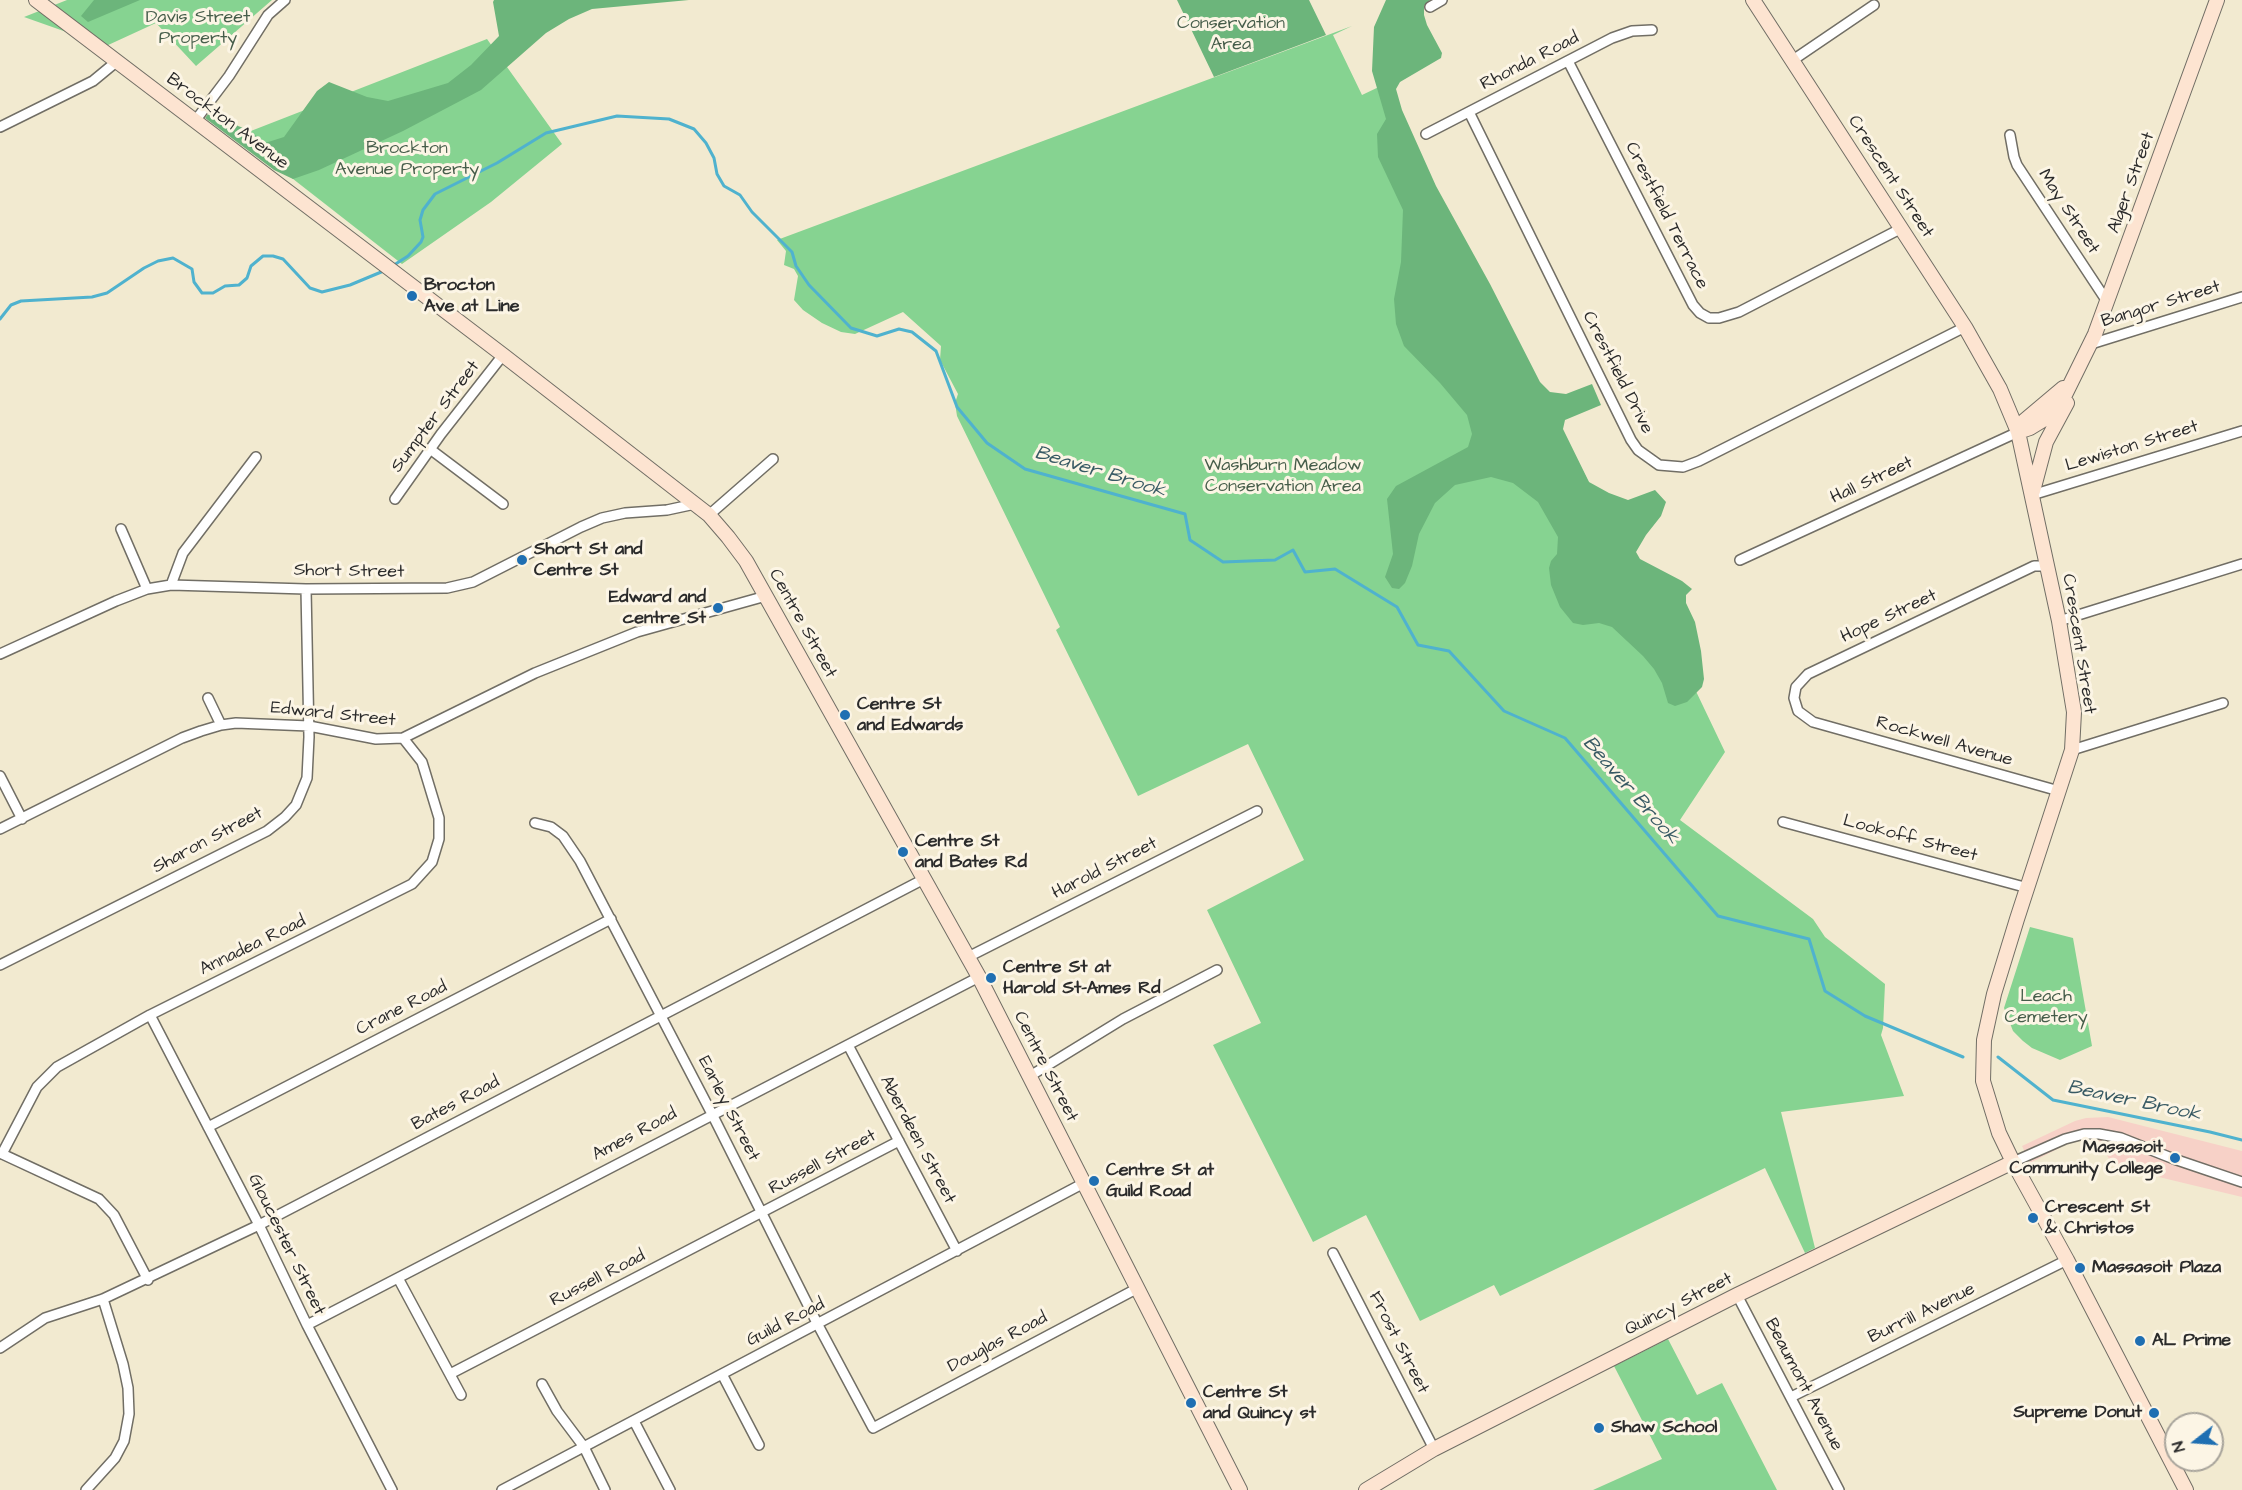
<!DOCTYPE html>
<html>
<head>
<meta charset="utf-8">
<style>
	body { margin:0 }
	#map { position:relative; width:2242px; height:1490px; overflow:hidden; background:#f2ead0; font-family:"Architects Daughter",sans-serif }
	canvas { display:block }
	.north { position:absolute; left:2164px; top:1412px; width:60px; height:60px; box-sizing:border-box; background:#fcf5e5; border:2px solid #a8a49b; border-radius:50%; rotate:253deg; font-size:16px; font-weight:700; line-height:24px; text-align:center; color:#2b2b2b }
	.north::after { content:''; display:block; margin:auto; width:21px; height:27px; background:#1f6fb2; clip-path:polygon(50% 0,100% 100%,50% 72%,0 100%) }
</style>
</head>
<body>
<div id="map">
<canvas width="2242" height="1490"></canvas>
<div class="north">N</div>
</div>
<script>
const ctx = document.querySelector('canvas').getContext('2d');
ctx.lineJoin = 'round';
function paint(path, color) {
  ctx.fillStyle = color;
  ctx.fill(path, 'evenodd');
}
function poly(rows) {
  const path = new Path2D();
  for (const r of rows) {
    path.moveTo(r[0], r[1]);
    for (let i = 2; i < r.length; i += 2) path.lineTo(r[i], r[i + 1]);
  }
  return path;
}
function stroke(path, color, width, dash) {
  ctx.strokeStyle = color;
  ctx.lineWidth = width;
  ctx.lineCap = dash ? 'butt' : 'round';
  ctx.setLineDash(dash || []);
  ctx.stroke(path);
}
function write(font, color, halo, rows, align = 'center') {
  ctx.font = font + ' "Architects Daughter",sans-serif';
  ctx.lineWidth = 6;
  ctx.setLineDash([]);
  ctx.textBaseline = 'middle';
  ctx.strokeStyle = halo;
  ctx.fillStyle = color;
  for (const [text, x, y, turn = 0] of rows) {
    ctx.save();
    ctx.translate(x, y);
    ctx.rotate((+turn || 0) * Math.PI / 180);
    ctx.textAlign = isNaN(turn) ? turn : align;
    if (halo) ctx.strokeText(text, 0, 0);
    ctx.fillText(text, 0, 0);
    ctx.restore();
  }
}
paint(poly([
	[2108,1117,2242,1151,2242,1197,2113,1166,2098,1139,2087,1138,2069,1143,2030,1163,2022,1146,2075,1121,2086,1118]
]), '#f7d1c7');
paint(poly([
	[67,0,272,0,196,66,156,23,106,46,24,17],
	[1352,26,1333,35,1362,95,1383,85,1682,662,1725,752,1680,820,1813,919,1825,937,1885,984,1883,1028,1881,1035,1904,1096,1781,1112,1815,1248,1805,1253,1765,1168,1500,1296,1494,1285,1420,1321,1366,1215,1313,1242,1213,1045,1261,1023,1207,910,1304,860,1248,744,1138,796,1056,630,1060,627,957,416,955,403,958,394,940,360,941,346,903,312,855,334,841,332,822,323,803,310,794,300,798,276,794,269,784,265,786,251,777,240],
	[487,39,562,144,491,202,402,264,238,136],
	[2030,927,2073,938,2092,1046,2060,1060,2032,1048,2023,1041,2013,1031,2004,1008],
	[1668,1339,1697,1395,1722,1383,1777,1490,1593,1490,1662,1459,1614,1366]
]), '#86d391');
paint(poly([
	[94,0,140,0,88,22,81,16],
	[494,0,689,0,592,9,569,19,546,33,481,90,403,131,319,170,293,179,274,170,205,118,213,108,238,126,249,130,265,143,284,137,317,91,329,82,367,97,388,101,448,83,471,65,499,36,493,2],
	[1177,0,1309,0,1326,35,1214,77],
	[1386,0,1430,0,1424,6,1424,15,1427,25,1442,53,1441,58,1400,82,1396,89,1402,110,1436,186,1490,284,1540,382,1550,392,1566,394,1592,384,1601,405,1565,420,1563,429,1589,482,1609,493,1628,500,1655,490,1666,502,1661,516,1646,535,1636,552,1640,559,1682,581,1692,589,1686,595,1686,603,1695,622,1701,651,1704,679,1702,687,1687,702,1675,706,1668,703,1662,683,1654,669,1643,656,1612,627,1599,623,1583,625,1573,623,1560,607,1551,585,1549,568,1551,561,1557,554,1558,537,1538,502,1513,483,1491,477,1455,485,1435,503,1419,534,1412,566,1405,583,1399,589,1392,588,1385,577,1393,554,1387,499,1396,486,1468,447,1472,434,1467,415,1440,383,1404,346,1396,324,1394,299,1401,262,1403,210,1378,157,1377,134,1386,119,1372,71,1374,27]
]), '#6cb57b');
stroke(poly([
	[394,265,408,256,421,242,423,237,420,220,423,210,435,194,497,163,546,133,617,116,669,119,694,129,706,143,714,158,717,174,724,186,740,195,752,212,792,252,796,266,809,285,851,328,877,336,899,329,912,332,936,351,957,407,987,443,1025,469,1185,514,1190,540,1223,562,1275,560,1293,550,1305,572,1335,569,1397,607,1418,645,1449,651,1504,711,1565,738,1718,916,1809,939,1825,991,1865,1016,1963,1057],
	[0,319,11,305,21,301,92,297,107,293,144,268,158,261,173,258,192,269,194,282,202,293,213,293,225,286,239,285,247,278,251,266,263,256,273,256,283,259,310,288,322,292,350,285,386,270],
	[1998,1057,2053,1100,2210,1132,2242,1140]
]), '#4fb2ce', 3);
const street = poly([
	[1430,7,1442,0],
	[1793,60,1874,5],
	[1568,61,1693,305,1700,313,1709,318,1719,318,1739,312,1902,228],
	[1469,112,1631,440,1638,450,1659,465,1683,467,1699,461,1965,327],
	[195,121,229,76,268,15,285,0],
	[0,127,93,81,116,62],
	[1426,134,1612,38,1632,31,1652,30],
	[2010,135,2014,157,2017,165,2108,303],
	[2091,344,2242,297],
	[430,449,503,504],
	[2032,495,2242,431],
	[395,499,441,434,503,355],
	[709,515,773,459],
	[121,529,147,589],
	[1740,560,2018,432],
	[2047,566,2034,566,1808,674,1796,687,1794,698,1798,711,1813,722,2059,791],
	[171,585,183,553,256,457],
	[2059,621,2242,564],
	[0,654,116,601,147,589,171,585,306,589,447,588,473,582,581,527,602,518,625,513,667,510,695,504],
	[208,698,221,725],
	[2072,750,2223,703],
	[0,776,22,819],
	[1783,822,2028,888],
	[535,823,551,827,563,836,580,861,712,1114,818,1325,873,1428,1138,1288],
	[0,829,182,738,201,731,221,725,236,723,309,726,376,739,403,738,535,673,637,632,766,596],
	[968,957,1257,811],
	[0,965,267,831,285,817,296,805,307,778,309,737,306,589],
	[150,1015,259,1225,307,1325,392,1490],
	[848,1045,957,1251],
	[1030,1076,1123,1019,1217,970],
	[208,1127,611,919],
	[0,1153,99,1199,114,1215,148,1280],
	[2,1154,37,1087,57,1067,150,1015,412,884,432,862,439,839,439,818,422,762,403,738],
	[2013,1162,2065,1139,2084,1134,2099,1134,2121,1138,2174,1159,2242,1182],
	[1333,1253,1434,1449],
	[398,1278,461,1395],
	[1737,1295,1839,1490],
	[307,1325,979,977],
	[0,1348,45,1318,103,1299,259,1225,924,879],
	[450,1374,899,1141],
	[722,1374,759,1445],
	[542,1384,557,1411,584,1447,605,1490],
	[1791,1397,2067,1260],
	[634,1421,670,1490],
	[86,1490,115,1458,124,1441,129,1414,128,1388,123,1364,103,1299],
	[502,1490,1084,1183]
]);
const secondary = poly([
	[36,0,503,355,709,515,728,537,746,561,979,977,1240,1490],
	[1753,0,1965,327,2000,389,2018,432,2059,621,2074,712,2072,750,2017,919,1994,994,1984,1040,1983,1081,1999,1133,2013,1162,2067,1260,2186,1490],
	[2018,432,2030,428,2048,417,2062,401,2095,334,2217,0],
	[2018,432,2025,420,2063,388],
	[2033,491,2046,442,2067,403],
	[1366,1490,1434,1449,1737,1295,2013,1162]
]);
stroke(street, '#716e65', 12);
stroke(secondary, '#716e65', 16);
stroke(street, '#fff', 9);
stroke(secondary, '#fde4d1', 14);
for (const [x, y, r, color] of [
	[412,296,6,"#1f6fb2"],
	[522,560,6,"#1f6fb2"],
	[718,608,6,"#1f6fb2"],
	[845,715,6,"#1f6fb2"],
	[903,852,6,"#1f6fb2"],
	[991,978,6,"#1f6fb2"],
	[2175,1158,6,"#1f6fb2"],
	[1094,1181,6,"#1f6fb2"],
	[2033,1218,6,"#1f6fb2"],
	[2080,1268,6,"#1f6fb2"],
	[2140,1341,6,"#1f6fb2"],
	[1191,1403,6,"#1f6fb2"],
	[2154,1413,6,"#1f6fb2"],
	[1599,1428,6,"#1f6fb2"]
]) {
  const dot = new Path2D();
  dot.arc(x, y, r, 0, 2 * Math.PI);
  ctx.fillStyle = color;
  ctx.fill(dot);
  stroke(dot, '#fcf5e5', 2);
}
write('18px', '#465d4a', '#fcf5e5', [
	["Davis Street",198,18],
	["Property",198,39],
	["Conservation",1231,24],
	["Area",1231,45],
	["Brockton",407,149],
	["Avenue Property",407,170],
	["Washburn Meadow",1283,466],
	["Conservation Area",1283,487],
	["Leach",2046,997],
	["Cemetery",2046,1018]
]);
write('18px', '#2b2b2b', '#fcf5e5', [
	["Rhonda Road",1530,62,-27],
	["Brockton Avenue",227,122,37],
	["Crescent Street",1890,177,57],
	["Alger Street",2132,183,-70],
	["May Street",2068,212,57],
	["Crestfield Terrace",1666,216,63],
	["Bangor Street",2161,305,-17],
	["Crestfield Drive",1617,373,63],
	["Sumpter Street",436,417,-53],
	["Lewiston Street",2132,447,-17],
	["Hall Street",1872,481,-25],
	["Short Street",349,572,1],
	["Hope Street",1889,617,-25],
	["Centre Street",802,624,61],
	["Crescent Street",2078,644,81],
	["Edward Street",333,715,6],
	["Rockwell Avenue",1944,742,16],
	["Lookoff Street",1910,839,15],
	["Sharon Street",208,841,-28],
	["Harold Street",1105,869,-27],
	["Annadea Road",253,946,-26],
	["Crane Road",402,1009,-27],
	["Centre Street",1045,1067,63],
	["Bates Road",456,1104,-28],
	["Earley Street",728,1109,63],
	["Ames Road",635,1135,-28],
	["Aberdeen Street",917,1140,62],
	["Russell Street",823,1163,-28],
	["Gloucester Street",286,1245,64],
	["Russell Road",598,1279,-27],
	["Quincy Street",1679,1305,-27],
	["Burrill Avenue",1922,1314,-26],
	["Guild Road",786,1323,-27],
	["Douglas Road",998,1343,-28],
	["Frost Street",1398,1343,63],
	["Beaumont Avenue",1803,1385,62]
]);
write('bold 18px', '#2b2b2b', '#fcf5e5', [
	["Brocton",424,286],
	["Ave at Line",424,307],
	["Short St and",534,550],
	["Centre St",534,571],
	["Edward and",706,598,"right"],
	["centre St",706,619,"right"],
	["Centre St",857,705],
	["and Edwards",857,726],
	["Centre St",915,842],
	["and Bates Rd",915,863],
	["Centre St at",1003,968],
	["Harold St-Ames Rd",1003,989],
	["Massasoit",2163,1148,"right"],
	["Community College",2163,1169,"right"],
	["Centre St at",1106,1171],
	["Guild Road",1106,1192],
	["Crescent St",2045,1208],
	["& Christos",2045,1229],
	["Massasoit Plaza",2092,1268],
	["AL Prime",2152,1341],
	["Centre St",1203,1393],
	["and Quincy st",1203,1414],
	["Supreme Donut",2142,1413,"right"],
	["Shaw School",1611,1428]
], 'left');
write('italic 20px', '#385a64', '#fcf5e5', [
	["Beaver Brook",1100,473,17],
	["Beaver Brook",1630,791,49],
	["Beaver Brook",2134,1102,12]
]);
</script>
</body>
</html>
